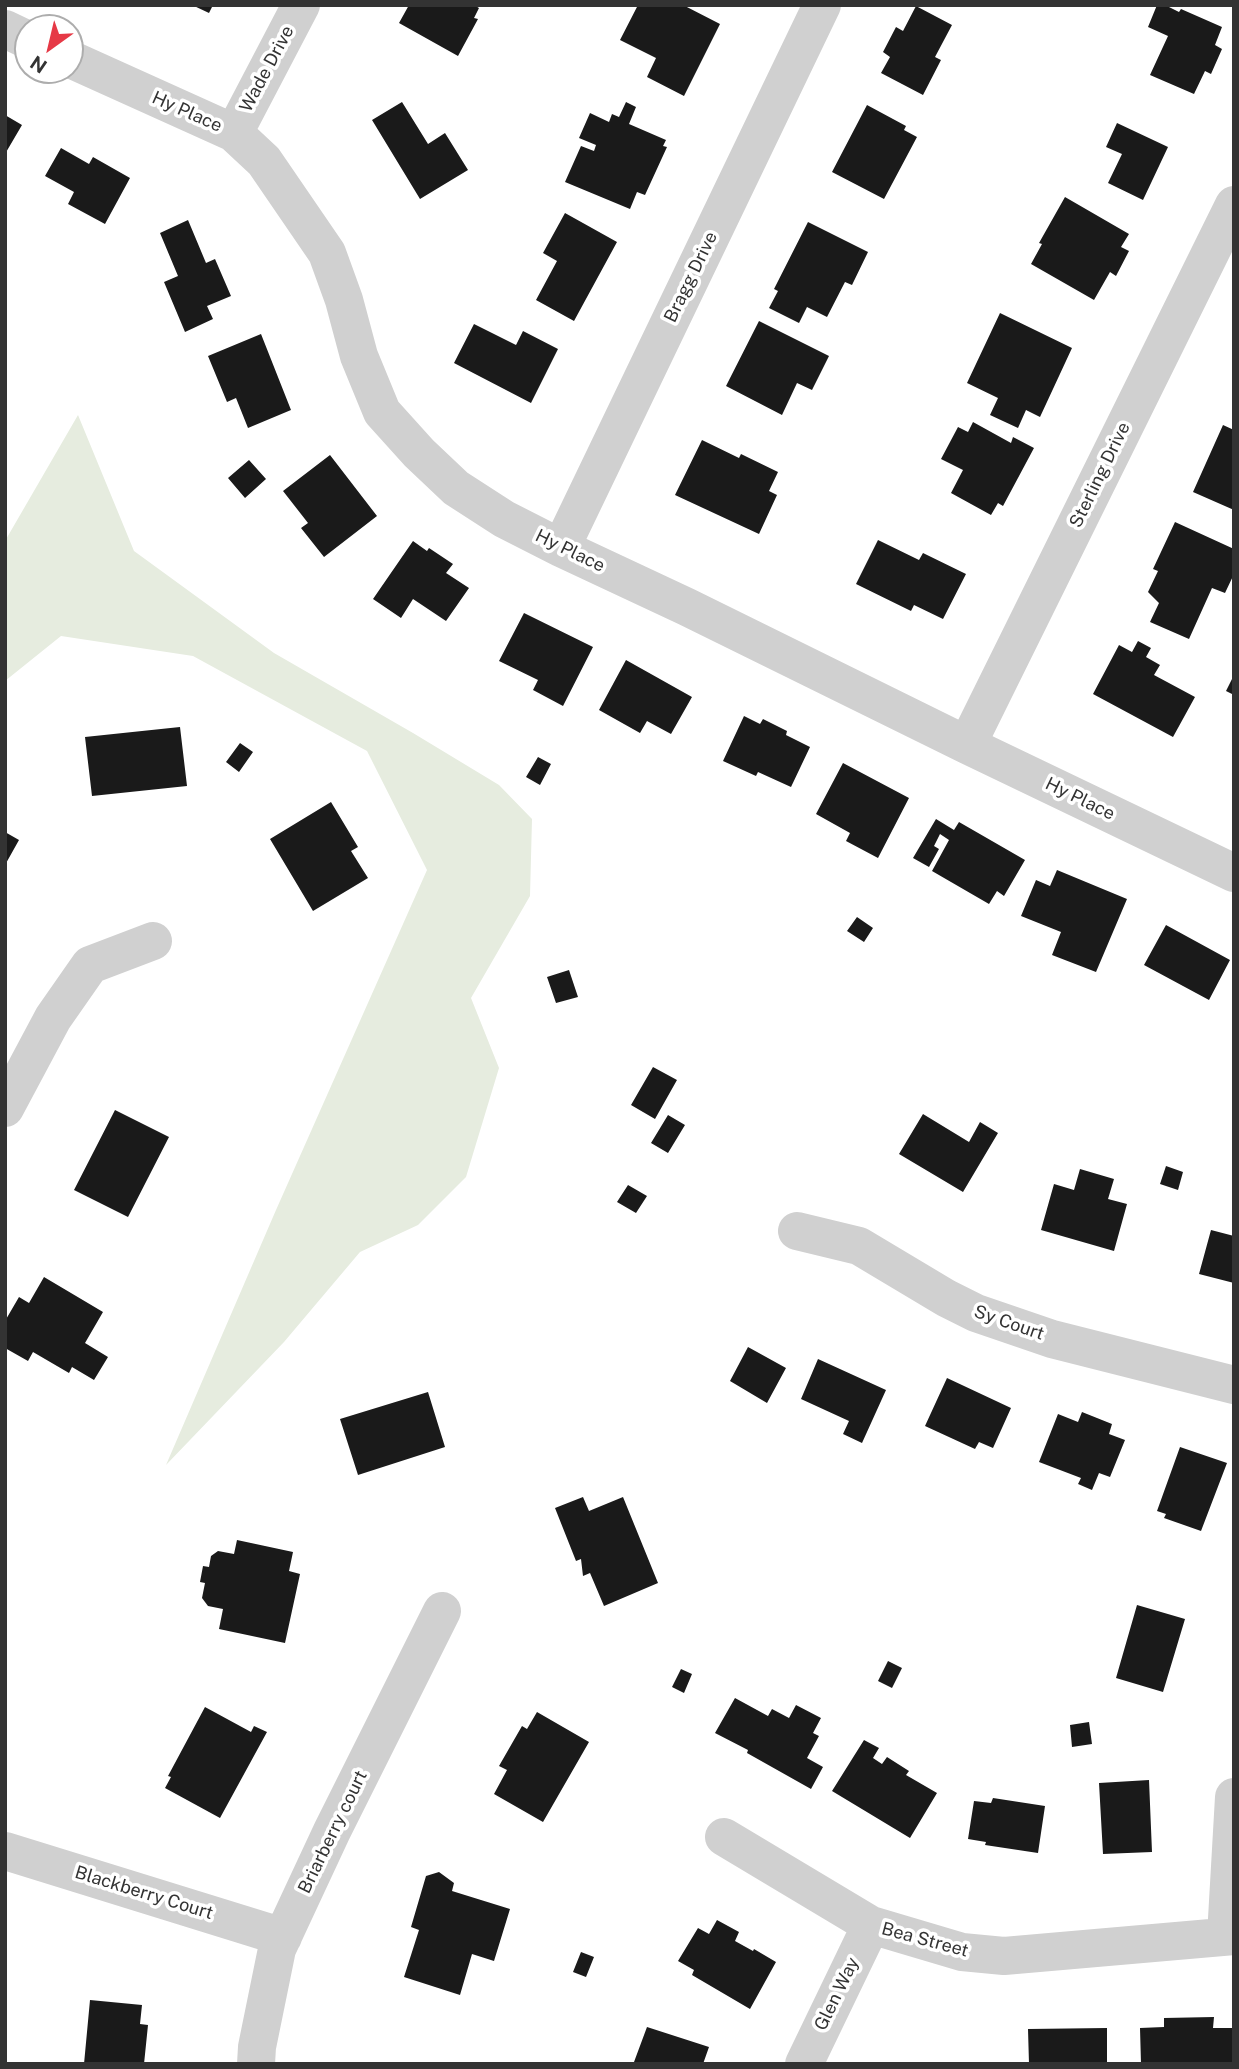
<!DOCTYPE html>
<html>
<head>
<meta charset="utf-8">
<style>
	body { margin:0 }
	#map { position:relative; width:1239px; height:2069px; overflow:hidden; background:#fff; font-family:"Public Sans",sans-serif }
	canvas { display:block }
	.frame { position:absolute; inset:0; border:7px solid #333; pointer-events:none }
	.north { position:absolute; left:14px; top:14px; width:70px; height:70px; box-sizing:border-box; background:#fff; border:2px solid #adadad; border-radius:50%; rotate:214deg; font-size:19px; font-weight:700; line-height:28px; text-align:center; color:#333 }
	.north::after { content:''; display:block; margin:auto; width:24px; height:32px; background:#e63946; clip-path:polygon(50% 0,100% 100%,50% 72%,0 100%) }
</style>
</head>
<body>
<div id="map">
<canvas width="1239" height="2069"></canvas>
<div class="frame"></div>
<div class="north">N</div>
</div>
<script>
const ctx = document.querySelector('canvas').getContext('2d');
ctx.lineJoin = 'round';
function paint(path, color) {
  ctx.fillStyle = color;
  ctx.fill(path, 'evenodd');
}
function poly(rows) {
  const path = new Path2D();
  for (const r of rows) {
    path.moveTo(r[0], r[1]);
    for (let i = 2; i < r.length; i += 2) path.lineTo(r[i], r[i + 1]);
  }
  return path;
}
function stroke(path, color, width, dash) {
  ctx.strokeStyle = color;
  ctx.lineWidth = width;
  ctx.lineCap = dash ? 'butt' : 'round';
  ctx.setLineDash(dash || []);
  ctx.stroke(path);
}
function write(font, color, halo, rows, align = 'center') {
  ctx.font = font + ' "Public Sans",sans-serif';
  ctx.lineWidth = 7;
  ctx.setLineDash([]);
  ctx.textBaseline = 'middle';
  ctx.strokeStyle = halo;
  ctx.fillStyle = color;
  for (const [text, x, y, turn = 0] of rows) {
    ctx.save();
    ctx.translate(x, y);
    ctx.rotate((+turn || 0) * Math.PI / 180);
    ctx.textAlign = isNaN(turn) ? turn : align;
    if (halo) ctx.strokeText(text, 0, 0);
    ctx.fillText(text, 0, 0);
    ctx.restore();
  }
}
paint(poly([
	[78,415,134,551,274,653,413,733,499,785,532,819,530,896,471,998,499,1068,466,1177,418,1225,360,1252,284,1342,166,1465,276,1210,427,870,367,751,193,656,61,636,5,681,5,541]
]), '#e6ecdf');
paint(poly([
	[192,5,213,5,209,13],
	[409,5,474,5,479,8,474,18,478,19,458,56,399,23],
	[638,5,683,5,720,24,684,96,647,77,656,58,620,40],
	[1157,5,1165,5,1179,12,1181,9,1222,27,1215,45,1222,49,1211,74,1205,71,1194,94,1150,75,1168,36,1148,27],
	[916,6,952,25,935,57,941,60,923,95,881,73,890,57,883,52,896,27,903,31],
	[402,102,428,144,445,133,468,170,420,199,372,120],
	[626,102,636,107,629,124,666,140,663,146,667,147,645,195,637,192,630,209,565,182,581,146,594,151,596,145,579,138,590,113,609,122,612,114,619,117],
	[867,105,906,126,904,130,917,137,884,199,832,172],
	[5,115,22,125,5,154],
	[1117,123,1168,147,1143,200,1108,183,1122,154,1106,147],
	[61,148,89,164,93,157,130,178,105,224,68,204,74,192,45,176],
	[1065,197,1129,234,1121,247,1129,251,1116,276,1110,272,1094,300,1031,264,1042,244,1039,243],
	[565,213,617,242,574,321,536,300,557,261,543,253],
	[188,220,206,263,215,259,231,296,207,306,213,319,185,332,164,282,178,276,160,233],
	[808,222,868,252,852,285,845,282,827,317,807,307,799,323,769,308,778,291,774,289],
	[1000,313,1072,348,1040,417,1026,410,1018,428,990,415,998,398,967,383],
	[759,321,829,356,812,390,797,383,782,415,726,386],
	[474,324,516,345,523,331,558,349,531,403,454,363],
	[261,334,291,410,248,428,236,398,227,402,208,356],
	[973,422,1011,443,1013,437,1034,448,1003,506,998,503,991,515,951,493,963,470,941,459,958,427,968,432],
	[1223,425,1234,430,1234,510,1193,492],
	[702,440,739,458,741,454,778,472,769,491,777,495,759,534,675,495],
	[330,455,377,516,324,557,301,528,308,523,283,491],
	[249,460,266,479,245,498,228,478],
	[1175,522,1234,549,1234,574,1225,593,1212,588,1189,639,1150,622,1159,603,1148,592,1158,571,1153,569],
	[878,540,919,560,923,553,966,574,943,619,914,605,911,611,856,584],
	[413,541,427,551,429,548,453,564,446,573,469,588,446,621,413,599,401,618,373,599],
	[524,613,593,647,563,706,533,690,538,680,499,661],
	[1138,641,1151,648,1146,657,1160,665,1154,675,1195,697,1173,737,1093,694,1119,645,1132,652],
	[626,660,692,697,671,734,647,721,640,733,599,710],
	[1234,675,1234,695,1226,691],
	[744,716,760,724,763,719,787,731,786,735,810,747,791,787,758,772,756,776,723,761],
	[180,727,187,786,92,796,85,737],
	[240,743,253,752,239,772,226,762],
	[538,757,551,764,540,785,526,777],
	[843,763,909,798,878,858,846,841,850,833,816,814],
	[331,802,358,847,351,851,368,878,313,911,270,839],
	[936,819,954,830,959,822,1025,860,1004,896,997,891,989,904,932,871,949,840,940,834,934,846,939,849,929,867,913,858],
	[5,832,19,840,5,865],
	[1057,870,1127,899,1096,972,1052,955,1061,932,1021,916,1036,880,1050,886],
	[857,917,873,928,864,942,847,931],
	[1166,925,1230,960,1209,1000,1144,965],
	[569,970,578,997,556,1003,547,977],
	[653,1067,677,1080,655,1119,631,1105],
	[115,1110,169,1137,128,1217,74,1190],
	[923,1114,969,1142,980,1122,998,1133,963,1192,899,1154],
	[668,1115,685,1125,668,1153,651,1143],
	[1166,1166,1183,1172,1178,1190,1160,1184],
	[1080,1169,1114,1179,1108,1199,1127,1204,1114,1251,1041,1230,1054,1184,1074,1190],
	[628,1185,647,1196,636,1213,617,1202],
	[1211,1230,1234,1236,1234,1283,1199,1274],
	[44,1277,103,1312,85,1343,108,1357,94,1380,72,1367,69,1373,33,1352,28,1361,5,1348,5,1321,19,1297,29,1303],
	[748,1347,786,1368,767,1403,730,1381],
	[818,1359,886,1390,862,1443,843,1434,849,1421,801,1399],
	[947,1378,1011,1408,993,1448,979,1442,975,1449,925,1426],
	[428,1392,445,1447,358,1475,340,1419],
	[1082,1412,1112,1424,1109,1434,1125,1440,1110,1477,1099,1473,1092,1490,1078,1484,1081,1478,1039,1462,1058,1414,1078,1422],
	[1180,1447,1227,1463,1201,1531,1164,1518,1166,1514,1157,1511],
	[583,1497,589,1511,623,1497,658,1583,604,1606,590,1573,583,1576,581,1559,576,1561,555,1508],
	[237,1540,293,1552,289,1571,300,1574,285,1643,219,1629,223,1609,208,1606,202,1598,205,1583,200,1582,203,1566,209,1567,211,1556,218,1551,234,1554],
	[1137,1605,1185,1619,1163,1692,1116,1678],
	[888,1661,902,1668,892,1688,878,1681],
	[681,1669,692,1674,684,1693,672,1687],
	[735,1698,768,1716,772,1709,789,1718,796,1705,821,1718,813,1733,819,1736,807,1758,823,1767,811,1789,747,1753,748,1750,715,1733],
	[205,1707,251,1732,254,1726,267,1732,220,1818,165,1788,171,1777,168,1776],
	[537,1712,589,1742,543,1822,494,1794,507,1770,499,1766,522,1726,527,1729],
	[1089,1722,1092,1744,1072,1747,1070,1725],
	[864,1740,879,1748,873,1758,882,1764,887,1757,909,1771,906,1775,937,1793,910,1838,832,1791],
	[1149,1780,1152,1852,1103,1854,1099,1783],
	[993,1798,1045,1806,1038,1853,985,1845,986,1842,968,1839,974,1801,991,1803],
	[439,1872,454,1883,452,1891,510,1909,494,1961,472,1954,460,1995,404,1977,419,1930,411,1927,426,1876],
	[717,1920,739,1932,735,1941,753,1951,754,1949,776,1962,750,2009,692,1975,694,1970,678,1961,698,1928,709,1934],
	[581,1952,594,1957,586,1977,573,1972],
	[90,2000,142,2005,140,2024,148,2025,144,2064,84,2064],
	[1214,2017,1213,2028,1234,2028,1234,2064,1141,2064,1140,2028,1164,2027,1164,2018],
	[647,2027,709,2047,703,2064,639,2064,634,2062],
	[1107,2028,1107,2064,1029,2064,1028,2029]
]), '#1a1a1a');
stroke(poly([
	[5,29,28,40],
	[70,59,234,133,264,161,327,253,344,300,359,356,382,412,419,453,456,488,504,519,561,548,687,607,967,745,1234,873],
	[234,133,301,5],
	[561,548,822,5],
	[967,745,1234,205],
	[5,1108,53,1018,90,965,153,941],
	[797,1231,859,1246,946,1298,976,1313,1052,1339,1234,1385],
	[724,1837,871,1925,962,1952,1004,1956,1234,1936],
	[5,1851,283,1937],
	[1226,1936,1234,1797],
	[256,2064,257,2047,277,1949,332,1831,442,1611],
	[804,2064,871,1925]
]), '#d0d0d0', 38);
write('18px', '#333', '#fff', [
	["Wade Drive",267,69,-62],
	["Hy Place",187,112,24],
	["Bragg Drive",691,277,-64],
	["Sterling Drive",1100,475,-64],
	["Hy Place",570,551,26],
	["Hy Place",1080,799,26],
	["Sy Court",1009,1323,19],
	["Briarberry court",333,1832,-64],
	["Blackberry Court",144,1893,17],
	["Bea Street",925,1940,15],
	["Glen Way",837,1994,-64]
]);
</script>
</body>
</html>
